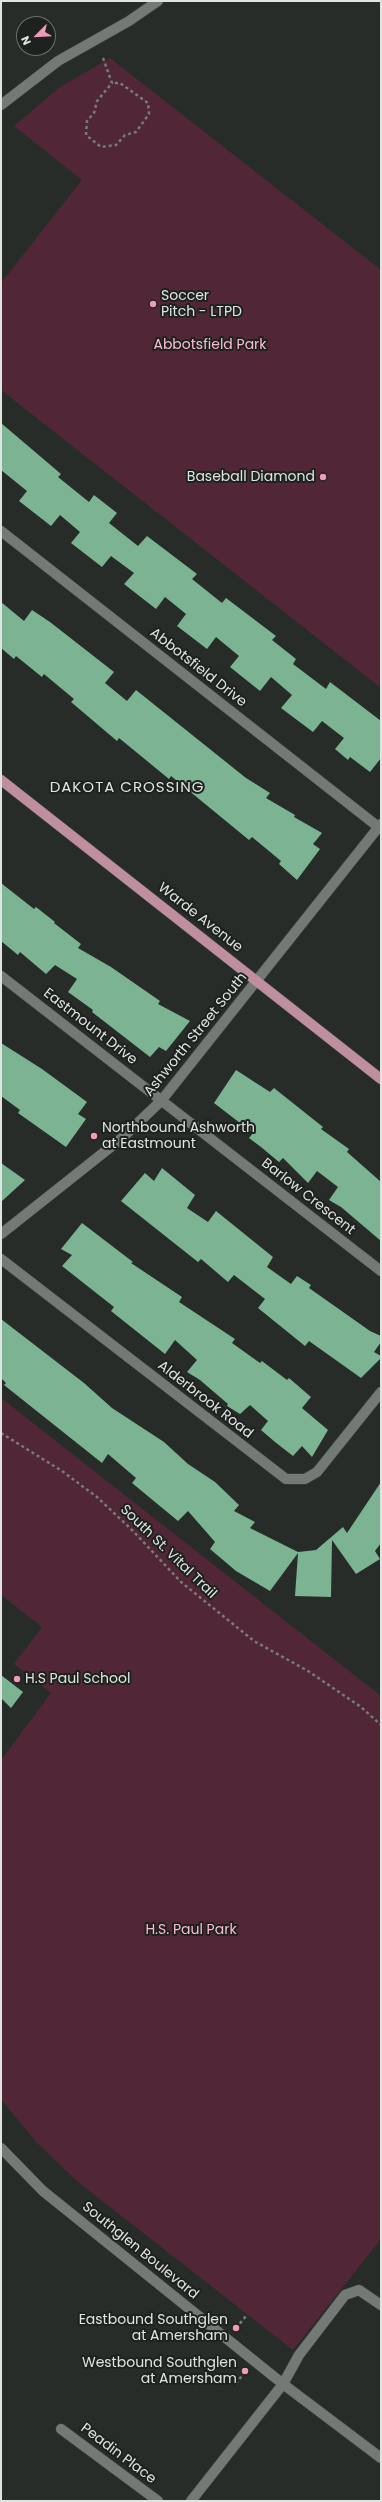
<!DOCTYPE html>
<html>
<head>
<meta charset="utf-8">
<style>
	body { margin:0 }
	#map { position:relative; width:382px; height:2502px; overflow:hidden; background:#272c29; font-family:Poppins,sans-serif }
	canvas { display:block }
	.frame { position:absolute; inset:0; border:2px solid #e0e4e1; pointer-events:none }
	.north { position:absolute; left:16px; top:16px; width:40px; height:40px; box-sizing:border-box; background:#1d221f; border:1px solid #6b706d; border-radius:50%; rotate:246deg; font-size:11px; font-weight:700; line-height:16px; text-align:center; color:#e0e4e1 }
	.north::after { content:''; display:block; margin:auto; width:14px; height:18px; background:#ef9ab8; clip-path:polygon(50% 0,100% 100%,50% 72%,0 100%) }
</style>
</head>
<body>
<div id="map">
<canvas width="382" height="2502"></canvas>
<div class="frame"></div>
<div class="north">N</div>
</div>
<script>
const ctx = document.querySelector('canvas').getContext('2d');
ctx.lineJoin = 'round';
function paint(path, color) {
  ctx.fillStyle = color;
  ctx.fill(path, 'evenodd');
}
function poly(rows) {
  const path = new Path2D();
  for (const r of rows) {
    path.moveTo(r[0], r[1]);
    for (let i = 2; i < r.length; i += 2) path.lineTo(r[i], r[i + 1]);
  }
  return path;
}
function stroke(path, color, width, dash) {
  ctx.strokeStyle = color;
  ctx.lineWidth = width;
  ctx.lineCap = dash ? 'butt' : 'round';
  ctx.setLineDash(dash || []);
  ctx.stroke(path);
}
function write(font, color, halo, rows, align = 'center') {
  ctx.font = font + ' Poppins,sans-serif';
  ctx.lineWidth = 4;
  ctx.setLineDash([]);
  ctx.textBaseline = 'middle';
  ctx.strokeStyle = halo;
  ctx.fillStyle = color;
  for (const [text, x, y, turn = 0] of rows) {
    ctx.save();
    ctx.translate(x, y);
    ctx.rotate((+turn || 0) * Math.PI / 180);
    ctx.textAlign = isNaN(turn) ? turn : align;
    if (halo) ctx.strokeText(text, 0, 0);
    ctx.fillText(text, 0, 0);
    ctx.restore();
  }
}
paint(poly([
	[110,58,381,270,381,688,1,390,1,283,82,180,14,126,60,87],
	[1,1398,381,1696,381,2239,293,2350,78,2182,36,2142,1,2099,1,1760,51,1693,14,1664,42,1627,1,1595]
]), '#512737');
paint(poly([
	[1,423,61,474,58,477,89,502,94,495,117,513,109,523,138,546,147,536,197,574,192,579,222,603,226,598,276,636,272,640,296,659,293,664,326,689,330,682,381,721,381,758,370,772,350,757,348,760,335,749,344,738,322,721,313,732,281,708,292,695,271,677,260,691,230,667,239,656,216,637,207,649,177,626,186,614,165,597,156,609,124,584,134,573,111,556,102,567,71,543,80,532,60,515,51,526,19,501,27,491,1,470],
	[1,602,24,621,32,610,50,622,114,672,105,683,127,701,136,690,246,778,270,793,266,798,295,815,294,817,322,833,313,844,320,849,297,880,279,864,281,861,252,837,249,840,171,776,169,779,119,738,117,741,71,702,74,699,44,674,42,677,16,656,14,659,1,648],
	[1,883,34,909,36,907,55,922,54,923,81,944,78,948,111,967,160,1001,158,1004,190,1021,166,1051,159,1047,150,1057,92,1012,93,1010,68,992,77,979,55,965,46,974,20,952,18,955,1,941],
	[1,1043,42,1069,87,1102,78,1114,86,1119,66,1147,18,1113,20,1110,1,1096],
	[236,1070,270,1092,274,1088,323,1127,321,1129,349,1149,347,1152,381,1182,381,1241,341,1207,329,1200,338,1187,317,1171,308,1183,283,1158,279,1162,261,1147,249,1138,253,1133,214,1103],
	[1,1163,25,1180,1,1202],
	[162,1168,195,1195,187,1208,208,1222,216,1211,273,1257,267,1267,291,1284,297,1276,311,1285,309,1288,370,1331,381,1336,381,1342,374,1352,381,1356,381,1358,361,1378,309,1341,305,1346,258,1308,265,1299,234,1275,228,1282,201,1259,198,1262,121,1201,145,1173,154,1181],
	[82,1223,133,1262,131,1263,182,1297,179,1302,235,1339,232,1343,260,1363,262,1361,287,1380,289,1378,311,1397,302,1408,328,1430,312,1457,302,1446,293,1456,275,1442,261,1430,268,1421,250,1405,240,1414,227,1406,228,1404,200,1380,187,1372,197,1360,175,1340,165,1354,111,1311,114,1307,62,1266,72,1255,61,1249],
	[1,1319,84,1383,112,1408,164,1442,188,1464,215,1482,239,1505,234,1511,255,1522,250,1528,298,1552,316,1550,343,1527,347,1533,381,1482,381,1543,375,1551,380,1559,356,1574,332,1540,331,1597,295,1596,298,1553,270,1591,236,1571,210,1549,215,1542,188,1511,178,1521,132,1483,136,1478,108,1454,102,1463,4,1385,6,1383,1,1378],
	[1,1675,23,1692,11,1708,1,1698]
]), '#7bb393');
const minor = poly([
	[1,105,58,61,129,21,158,1],
	[1,531,381,829],
	[1,976,381,1271],
	[1,1234,122,1138,161,1101,381,824],
	[1,1259,286,1479,305,1479,317,1472,381,1392],
	[1,2148,43,2191,283,2384,381,2458],
	[61,2429,158,2501],
	[191,2501,283,2384,299,2355,345,2295,359,2290,381,2305]
]);
const major = poly([
	[1,780,381,1079]
]);
stroke(minor, '#454a47', 11);
stroke(major, '#454a47', 11);
stroke(poly([
	[103,58,112,83,97,101,94,113,87,121,86,135,101,147,116,145,125,135,136,132,149,114,148,103,120,83,112,83],
	[1,1433,62,1471,97,1497,133,1531,181,1582,254,1641,308,1671,361,1707,381,1725],
	[236,2328,247,2315],
	[236,2384,245,2371]
]), '#777c79', 2.5, [3, 3]);
stroke(minor, '#737a76', 10);
stroke(major, '#bf8f9f', 10);
for (const [x, y, r, color] of [
	[153,304,4,"#ef9ab8"],
	[323,477,4,"#ef9ab8"],
	[94,1136,4,"#ef9ab8"],
	[17,1679,4,"#ef9ab8"],
	[236,2328,4,"#ef9ab8"],
	[245,2371,4,"#ef9ab8"]
]) {
  const dot = new Path2D();
  dot.arc(x, y, r, 0, 2 * Math.PI);
  ctx.fillStyle = color;
  ctx.fill(dot);
  stroke(dot, '#1d221f', 1.5);
}
write('14px', '#e0e4e1', '#1d221f', [
	["Soccer",161,296],
	["Pitch - LTPD",161,312],
	["Baseball Diamond",315,477,"right"],
	["Northbound Ashworth",102,1128],
	["at Eastmount",102,1144],
	["H.S Paul School",25,1679],
	["Eastbound Southglen",228,2320,"right"],
	["at Amersham",228,2336,"right"],
	["Westbound Southglen",237,2363,"right"],
	["at Amersham",237,2379,"right"]
], 'left');
write('14px', '#ffbad1', '#1d221f', [
	["Abbotsfield Park",210,345],
	["H.S. Paul Park",191,1930]
]);
write('14px', '#e0e4e1', '#1d221f', [
	["Abbotsfield Drive",198,668,38],
	["Warde Avenue",200,918,38],
	["Eastmount Drive",90,1027,38],
	["Ashworth Street South",196,1035,-51],
	["Barlow Crescent",308,1197,38],
	["Alderbrook Road",205,1400,38],
	["South St. Vital Trail",168,1552,44],
	["Southglen Boulevard",140,2251,39],
	["Peadin Place",118,2454,37]
]);
ctx.letterSpacing = '1px';
write('15px', '#e0e4e1', '#1d221f', [
	["DAKOTA CROSSING",127,788]
]);
ctx.letterSpacing = '0px';
</script>
</body>
</html>
